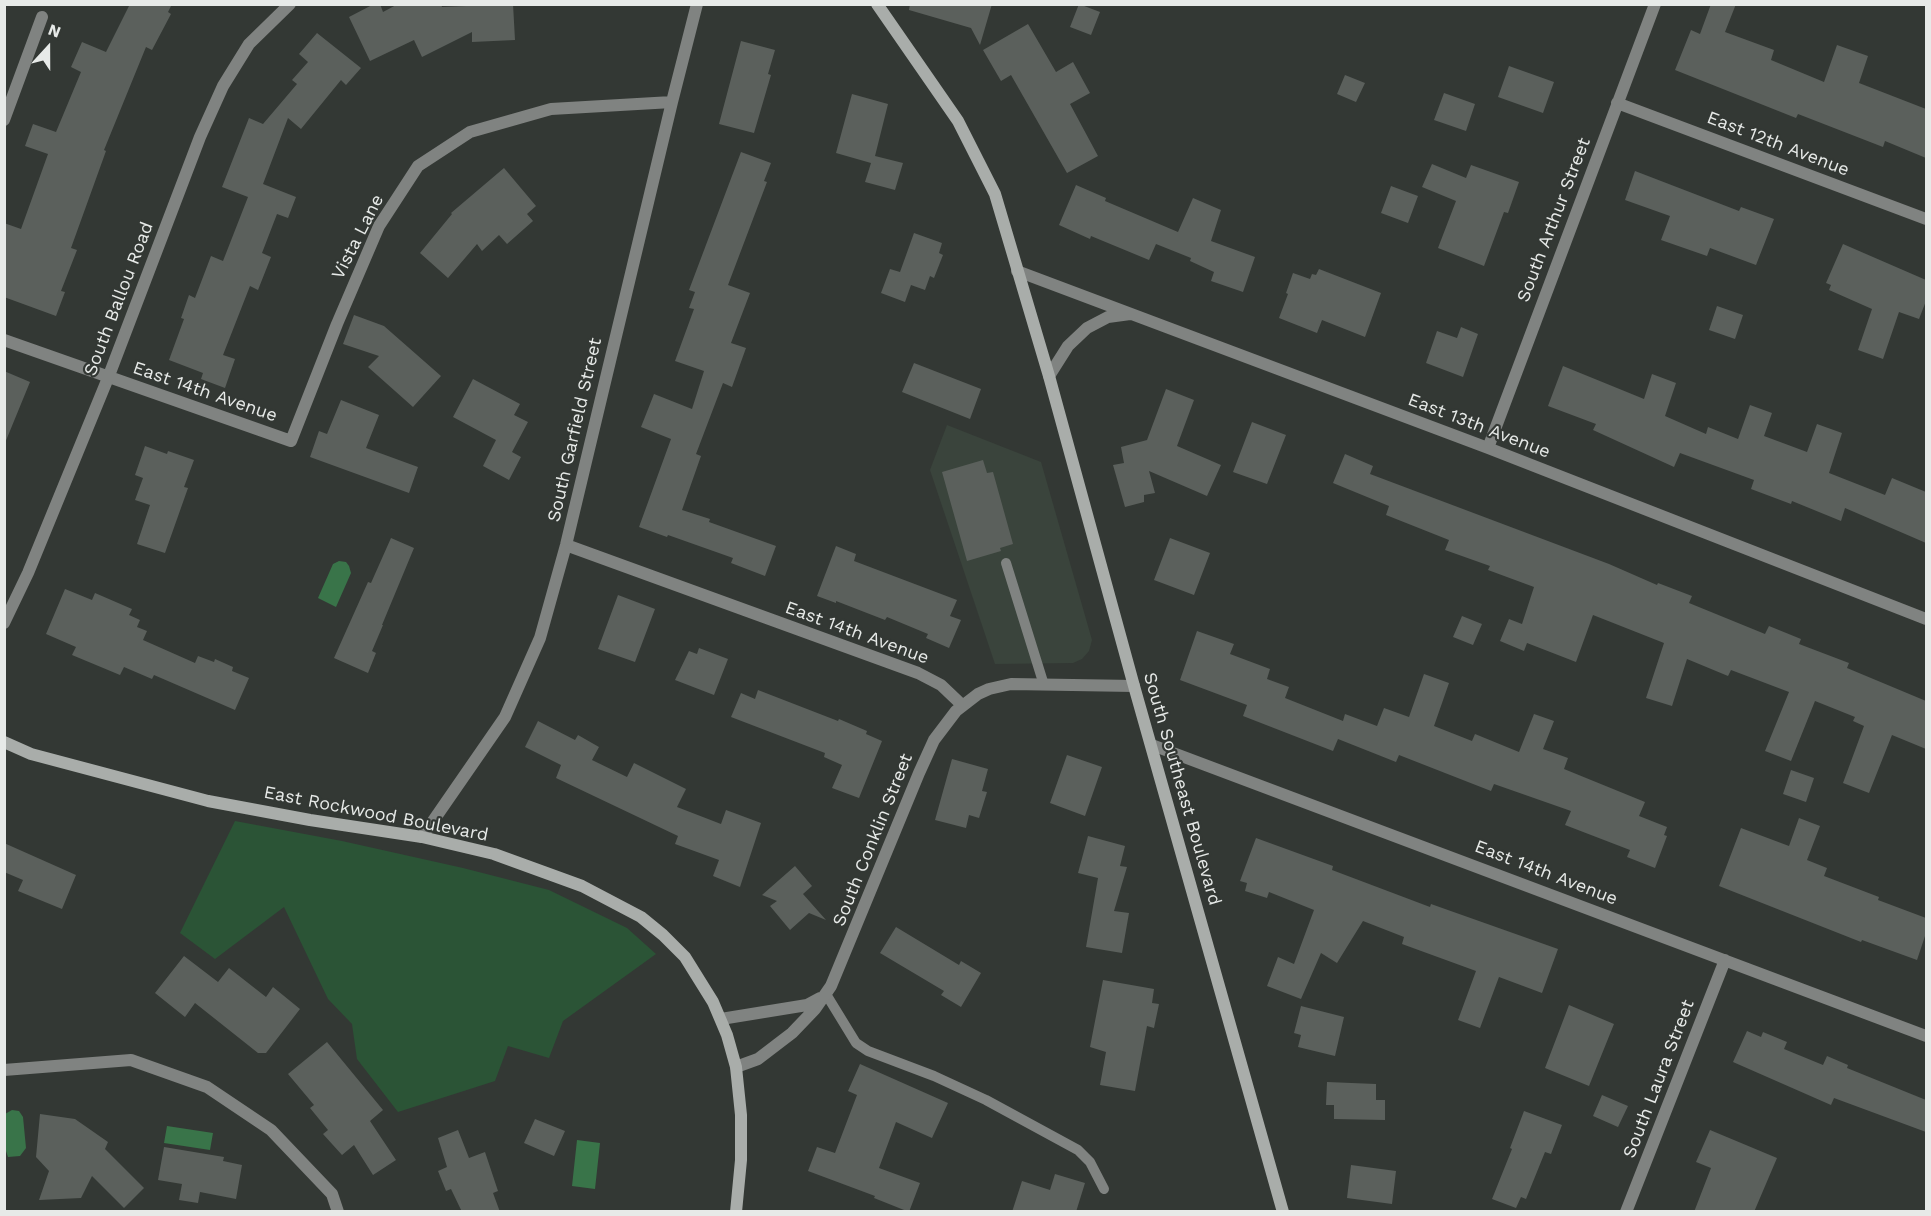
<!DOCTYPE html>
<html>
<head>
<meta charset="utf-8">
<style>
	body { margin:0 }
	#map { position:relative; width:1931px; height:1216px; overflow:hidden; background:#333834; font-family:"Work Sans",sans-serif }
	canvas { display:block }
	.frame { position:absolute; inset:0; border:6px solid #e7eae8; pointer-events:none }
	.north { position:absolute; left:18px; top:18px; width:60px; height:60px; -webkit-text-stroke:4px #333834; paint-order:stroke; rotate:21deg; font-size:16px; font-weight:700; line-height:24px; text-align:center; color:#e7eae8 }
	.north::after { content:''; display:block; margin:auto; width:21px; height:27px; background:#e7eae8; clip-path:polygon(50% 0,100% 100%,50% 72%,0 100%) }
</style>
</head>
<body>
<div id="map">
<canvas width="1931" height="1216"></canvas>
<div class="frame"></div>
<div class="north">N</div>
</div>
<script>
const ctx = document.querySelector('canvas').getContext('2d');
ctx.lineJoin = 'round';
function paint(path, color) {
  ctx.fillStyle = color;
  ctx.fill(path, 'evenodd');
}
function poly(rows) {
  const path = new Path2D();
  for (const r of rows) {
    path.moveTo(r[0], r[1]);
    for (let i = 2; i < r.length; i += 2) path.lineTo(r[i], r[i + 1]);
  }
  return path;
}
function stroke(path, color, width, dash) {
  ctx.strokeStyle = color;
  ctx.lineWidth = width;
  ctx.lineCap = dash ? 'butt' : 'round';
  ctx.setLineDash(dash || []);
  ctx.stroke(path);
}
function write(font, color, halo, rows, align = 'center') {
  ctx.font = font + ' "Work Sans",sans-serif';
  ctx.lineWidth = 4.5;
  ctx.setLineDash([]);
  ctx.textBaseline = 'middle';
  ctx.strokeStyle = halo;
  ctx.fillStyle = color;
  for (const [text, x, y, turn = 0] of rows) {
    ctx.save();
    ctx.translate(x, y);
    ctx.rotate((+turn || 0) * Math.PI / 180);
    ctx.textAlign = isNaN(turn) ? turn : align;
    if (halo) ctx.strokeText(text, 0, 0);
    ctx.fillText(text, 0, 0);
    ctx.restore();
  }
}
paint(poly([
	[947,425,1041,462,1092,640,1089,651,1082,659,1073,663,995,664,930,470]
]), '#3a443c');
paint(poly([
	[235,821,342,841,463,868,549,890,627,928,656,954,563,1021,549,1058,508,1046,495,1081,398,1112,357,1059,352,1024,328,999,284,907,215,959,180,933]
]), '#2b5436');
paint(poly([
	[339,561,346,562,349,566,351,573,336,607,318,598,333,564],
	[12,1110,19,1111,23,1117,26,1148,20,1156,8,1157,5,1148,5,1114],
	[167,1126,213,1133,210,1150,164,1143],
	[577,1140,600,1143,595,1189,572,1186]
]), '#397449');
paint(poly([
	[130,4,172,4,168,12,171,14,152,50,146,47,104,150,106,151,71,248,77,250,61,291,65,292,56,316,4,297,4,223,21,229,48,154,25,146,33,124,56,132,81,72,71,67,82,42,106,52],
	[374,4,380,4,383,12,398,4,441,4,442,7,513,4,515,40,472,42,472,32,422,57,414,40,370,61,349,17],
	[910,4,992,4,980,45,971,28,909,10],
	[1079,4,1100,12,1091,35,1070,27],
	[1711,4,1736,4,1725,32,1774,50,1771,60,1824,82,1837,45,1868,56,1859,83,1926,109,1926,158,1885,141,1883,147,1798,114,1796,118,1675,70,1691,30,1700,34],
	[1028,24,1056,72,1073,62,1090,93,1070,104,1098,156,1067,173,1011,75,1001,81,983,50],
	[317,33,361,68,346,85,341,80,301,129,288,118,263,184,296,197,288,218,277,214,262,253,271,257,258,290,250,286,223,355,235,359,225,388,201,379,203,373,169,360,184,319,181,318,189,295,195,298,211,256,223,261,248,197,222,187,249,118,263,124,297,84,292,80,308,62,299,54],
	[741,41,775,50,768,74,771,75,754,133,719,124],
	[1509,66,1554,82,1543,113,1498,97],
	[1345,75,1365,83,1356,102,1337,94],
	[1444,93,1475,104,1466,131,1434,120],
	[852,94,888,104,875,156,903,163,895,190,865,182,871,163,836,153],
	[741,152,771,163,764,181,767,182,728,285,750,293,731,343,746,348,732,387,723,383,696,454,701,456,682,510,710,519,709,522,776,546,765,576,731,563,733,558,668,535,667,537,639,527,671,439,641,427,654,394,692,409,704,371,675,361,694,309,689,308,695,292,689,290],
	[1432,164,1466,178,1471,165,1519,182,1508,213,1504,212,1484,266,1438,248,1456,201,1422,187],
	[504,168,536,206,527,214,533,221,507,244,499,235,482,251,477,244,448,278,420,253,452,214,451,213],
	[1635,171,1739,211,1741,207,1774,219,1756,265,1710,248,1707,256,1661,240,1670,216,1625,200],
	[1076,185,1106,198,1105,201,1178,232,1193,198,1221,210,1211,241,1255,257,1243,292,1211,281,1214,272,1190,261,1191,258,1156,244,1149,260,1091,236,1090,239,1059,225],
	[1391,186,1418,196,1408,223,1381,213],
	[914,233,942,243,939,253,943,255,934,278,930,276,925,290,911,285,905,302,881,293,890,269,900,272],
	[1843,244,1926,280,1926,301,1919,319,1899,312,1883,359,1858,350,1872,309,1829,290,1831,285,1826,283],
	[1319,269,1381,293,1365,337,1322,320,1317,333,1279,318,1288,294,1286,293,1293,273,1310,279,1312,274,1316,275],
	[1717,306,1743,315,1735,339,1709,330],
	[354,315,384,326,441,376,413,407,368,367,379,356,343,344],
	[1461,327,1478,334,1463,377,1426,363,1437,331,1457,338],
	[914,363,981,389,970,419,902,392],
	[1563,366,1644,399,1652,374,1676,383,1665,416,1706,434,1708,427,1738,439,1750,405,1772,413,1764,436,1807,452,1817,424,1842,433,1829,473,1885,495,1892,478,1926,492,1926,543,1845,508,1841,521,1792,501,1791,504,1751,489,1754,480,1680,453,1674,467,1593,430,1596,424,1548,406],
	[4,371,30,382,5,443,4,443],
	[473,379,520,404,514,415,528,422,512,452,521,457,509,480,483,466,496,440,453,417],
	[1166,389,1194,400,1177,446,1221,465,1207,496,1149,471,1155,493,1144,495,1144,502,1125,507,1113,465,1124,463,1121,447,1147,440],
	[341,400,379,415,366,448,418,467,409,493,310,457,319,431,327,434],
	[1252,422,1286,435,1267,484,1233,472],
	[145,446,167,454,168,451,194,460,184,487,188,488,165,553,137,544,150,505,135,500,143,478,135,475],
	[1345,454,1373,466,1370,474,1609,564,1657,585,1658,583,1692,596,1689,603,1765,634,1769,626,1801,639,1799,644,1849,663,1847,668,1926,701,1926,749,1892,735,1869,793,1843,783,1864,726,1853,721,1855,717,1815,701,1791,761,1765,751,1789,692,1731,670,1728,676,1687,659,1672,706,1646,698,1664,643,1593,615,1576,662,1527,643,1524,651,1500,641,1509,619,1522,624,1534,587,1488,570,1490,566,1445,550,1449,540,1386,515,1389,506,1333,483],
	[983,460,987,473,993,472,1013,544,1000,548,1001,551,967,561,942,472],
	[391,538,414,548,382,625,383,625,372,651,376,653,368,673,334,658,368,582,371,583],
	[1170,538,1210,553,1194,595,1154,580],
	[836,546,856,554,854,561,957,600,950,616,961,620,949,648,926,638,928,634,887,617,885,620,836,601,836,603,817,596],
	[65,589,92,600,95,593,132,609,129,615,140,620,137,627,147,631,143,640,195,663,198,656,214,662,215,659,233,667,232,671,249,678,235,710,154,675,152,679,124,667,120,675,72,655,76,647,46,634],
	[618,595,655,609,635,662,598,649],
	[1462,616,1482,624,1473,645,1453,637],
	[1197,631,1234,644,1230,654,1270,669,1267,679,1289,687,1285,698,1343,721,1345,714,1377,726,1384,708,1409,717,1424,674,1449,683,1434,726,1472,741,1475,734,1519,752,1534,714,1554,721,1543,749,1568,758,1564,769,1645,802,1639,816,1667,827,1664,835,1667,836,1655,868,1627,857,1630,850,1565,825,1571,811,1494,784,1491,791,1399,755,1396,762,1338,739,1333,751,1243,716,1247,705,1180,680],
	[699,648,728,659,714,695,675,680,689,651,697,654],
	[758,690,838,721,839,719,867,731,866,734,882,741,859,798,832,788,842,765,824,757,825,753,731,717,741,693,755,699],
	[538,721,575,740,578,735,599,747,592,760,627,777,634,763,686,789,677,807,721,824,726,810,761,823,740,887,713,876,719,860,675,844,678,836,556,778,561,765,525,747],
	[1067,755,1102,767,1085,816,1050,803],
	[952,759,988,769,982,791,987,792,979,818,969,815,966,828,935,820],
	[1791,770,1814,778,1806,802,1783,794],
	[1799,818,1820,826,1807,860,1827,868,1824,876,1879,897,1878,900,1926,918,1926,933,1917,960,1862,940,1861,942,1719,886,1741,828,1789,846],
	[1088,836,1125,846,1120,866,1127,867,1114,911,1129,913,1122,953,1086,947,1098,878,1078,873],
	[1256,838,1333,866,1332,870,1430,907,1431,904,1558,949,1542,993,1499,977,1480,1028,1458,1020,1476,971,1402,944,1404,937,1363,921,1337,963,1321,953,1301,999,1267,986,1278,957,1294,964,1314,910,1269,892,1267,898,1245,891,1247,883,1240,881],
	[4,843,76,875,62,909,18,891,23,880,4,872],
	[795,866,812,886,803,894,826,920,809,913,790,930,770,906,777,901,762,895],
	[896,927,959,965,961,961,981,973,961,1007,941,995,944,991,880,953],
	[184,956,218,982,229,968,266,997,273,987,300,1009,266,1053,258,1053,195,1003,185,1017,155,993],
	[1103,980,1154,989,1152,1003,1159,1004,1154,1028,1147,1026,1135,1091,1100,1085,1106,1052,1090,1047],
	[1569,1005,1614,1024,1589,1086,1545,1068],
	[1301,1006,1344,1017,1335,1056,1298,1047,1301,1035,1294,1033],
	[1747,1031,1761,1037,1763,1032,1787,1042,1784,1049,1823,1065,1827,1056,1848,1065,1847,1068,1926,1100,1926,1132,1834,1098,1831,1105,1733,1062],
	[327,1042,383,1110,370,1121,396,1160,373,1175,354,1145,342,1155,323,1134,328,1130,310,1108,314,1105,288,1074],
	[860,1064,948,1103,932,1138,896,1122,879,1168,920,1183,909,1212,874,1198,875,1196,808,1171,817,1147,835,1153,857,1095,848,1091],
	[1327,1082,1376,1084,1376,1100,1385,1100,1385,1120,1334,1119,1334,1105,1326,1105],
	[1602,1095,1628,1106,1618,1127,1593,1116],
	[1524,1111,1562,1125,1551,1154,1545,1152,1526,1199,1521,1197,1516,1208,1492,1199,1512,1149,1510,1148],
	[40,1114,75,1119,108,1142,105,1149,144,1188,124,1208,92,1176,81,1198,39,1200,49,1171,36,1157],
	[535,1119,565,1131,554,1156,524,1143],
	[458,1130,469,1158,485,1152,498,1191,493,1193,500,1212,462,1212,451,1189,446,1191,438,1171,447,1167,438,1138],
	[1710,1130,1777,1158,1754,1212,1694,1212,1711,1168,1696,1162],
	[164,1147,224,1157,223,1161,242,1165,236,1199,200,1192,198,1203,179,1200,182,1184,158,1180],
	[1351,1165,1396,1171,1392,1204,1347,1198],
	[1055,1174,1085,1183,1076,1212,1012,1212,1022,1181,1050,1190]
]), '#5b605c');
stroke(poly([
	[1006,563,1044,685],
	[826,994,856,1043,868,1051,934,1076,986,1100,1078,1150,1090,1162,1104,1189]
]), '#808381', 10);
stroke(poly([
	[1617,103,1926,219],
	[4,120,42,17],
	[1017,271,1488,448,1926,619],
	[4,340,291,441,337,324,379,226,418,166,470,132,551,109,672,102],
	[1049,376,1068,346,1087,328,1108,317,1130,314],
	[1488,448,1655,4],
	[566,545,918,673,941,685,962,705],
	[4,623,28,573,108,378,200,137,223,86,249,44,290,4],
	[1152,745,1926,1036],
	[422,837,505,717,540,638,566,545,672,102,697,4],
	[721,1019,807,1005,820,998],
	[736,1067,758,1059,792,1033,815,1009,831,986,919,773,934,740,956,711,978,694,989,689,1011,684,1134,686],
	[4,1070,131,1060,207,1087,271,1130,332,1194,338,1212],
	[1626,1212,1725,960]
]), '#808381', 12);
stroke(poly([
	[877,4,958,121,995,194,1049,376,1134,686,1283,1212],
	[4,742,31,754,208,801,310,820,422,837,494,854,582,886,641,917,663,935,685,957,713,1002,727,1035,736,1067,741,1115,741,1160,736,1212]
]), '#a9adaa', 12);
write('18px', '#e7eae8', '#333834', [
	["East 12th Avenue",1778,144,21],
	["South Arthur Street",1554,220,-69],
	["Vista Lane",358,237,-63],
	["South Ballou Road",119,299,-69],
	["East 14th Avenue",205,392,19],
	["East 13th Avenue",1479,426,21],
	["South Garfield Street",575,430,-77],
	["East 14th Avenue",857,633,20],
	["South Southeast Boulevard",1182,789,74],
	["East Rockwood Boulevard",376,814,11],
	["South Conklin Street",873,840,-68],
	["East 14th Avenue",1546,873,21],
	["South Laura Street",1659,1079,-69]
]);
</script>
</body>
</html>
